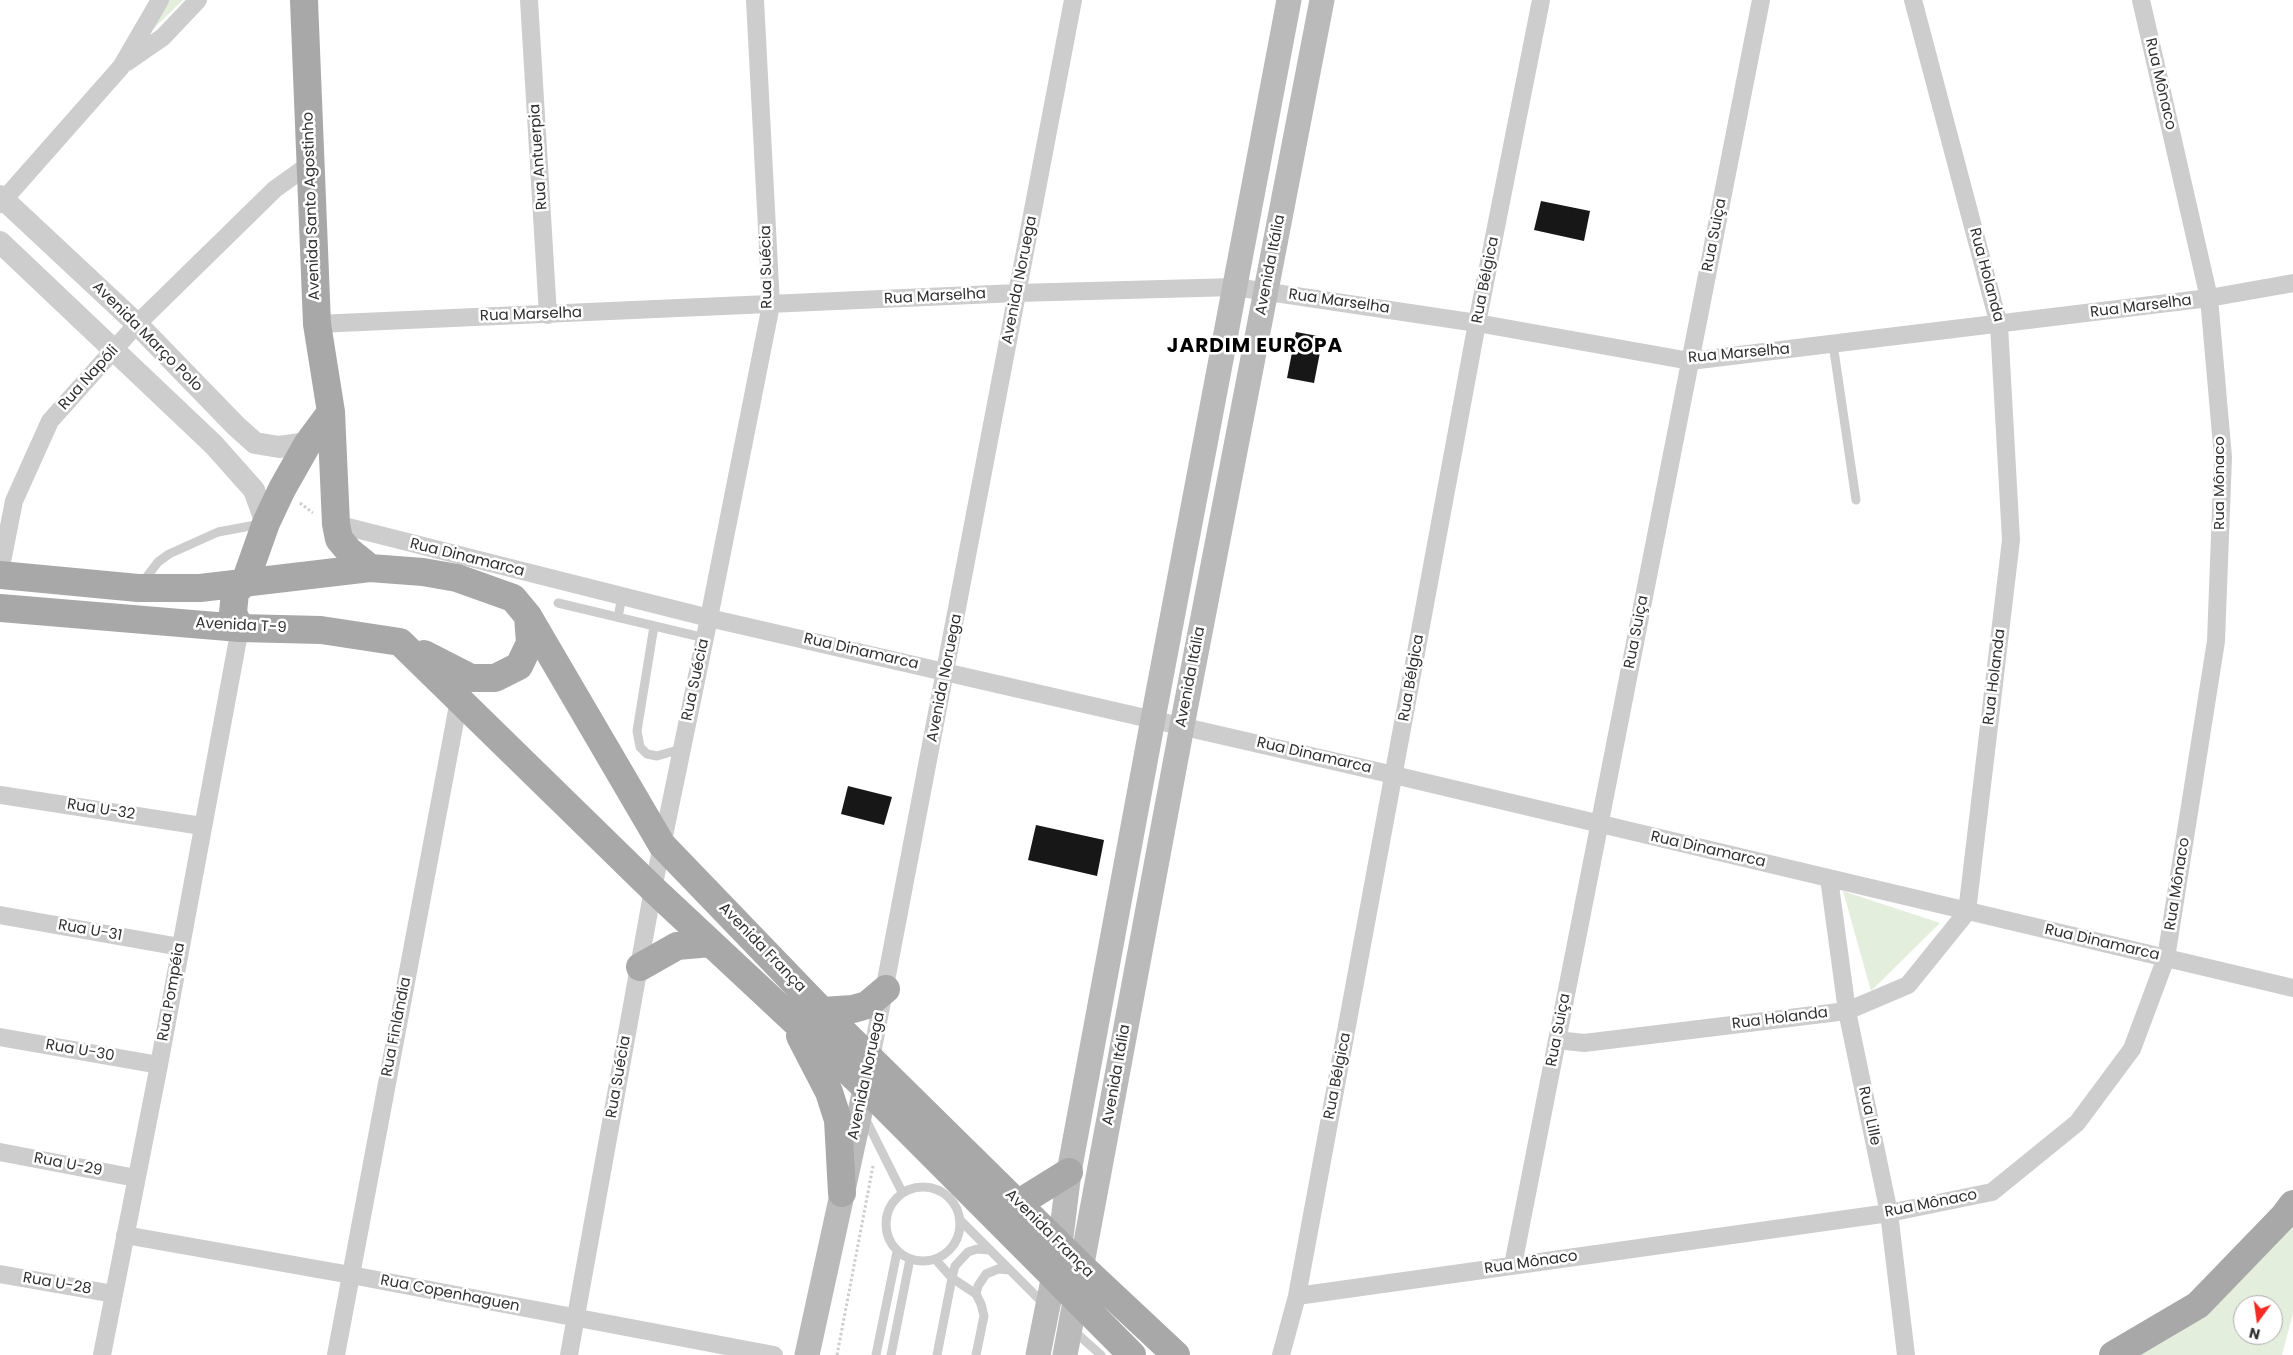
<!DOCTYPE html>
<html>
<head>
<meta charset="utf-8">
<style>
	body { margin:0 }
	#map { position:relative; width:2293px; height:1355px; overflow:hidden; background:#fff; font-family:Poppins,sans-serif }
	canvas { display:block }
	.north { position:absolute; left:2233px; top:1295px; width:50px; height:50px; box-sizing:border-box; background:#fff; border:1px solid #acacac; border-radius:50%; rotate:194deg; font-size:14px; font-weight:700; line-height:20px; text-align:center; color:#303030 }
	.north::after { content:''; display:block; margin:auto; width:18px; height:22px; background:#f42b25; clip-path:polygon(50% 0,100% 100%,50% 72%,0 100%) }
</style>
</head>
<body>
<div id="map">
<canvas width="2293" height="1355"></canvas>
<div class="north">N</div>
</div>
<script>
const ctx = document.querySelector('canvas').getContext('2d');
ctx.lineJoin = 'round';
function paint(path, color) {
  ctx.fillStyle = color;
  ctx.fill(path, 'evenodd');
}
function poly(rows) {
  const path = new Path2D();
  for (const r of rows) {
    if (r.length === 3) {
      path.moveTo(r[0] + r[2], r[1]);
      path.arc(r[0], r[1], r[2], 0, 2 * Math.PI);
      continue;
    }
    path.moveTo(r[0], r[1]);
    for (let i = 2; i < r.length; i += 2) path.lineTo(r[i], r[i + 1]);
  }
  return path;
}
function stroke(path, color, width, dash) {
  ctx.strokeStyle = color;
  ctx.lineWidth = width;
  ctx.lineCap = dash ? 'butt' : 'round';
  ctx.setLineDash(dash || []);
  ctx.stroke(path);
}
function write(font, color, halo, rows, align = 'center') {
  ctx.font = font + ' Poppins,sans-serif';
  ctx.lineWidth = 5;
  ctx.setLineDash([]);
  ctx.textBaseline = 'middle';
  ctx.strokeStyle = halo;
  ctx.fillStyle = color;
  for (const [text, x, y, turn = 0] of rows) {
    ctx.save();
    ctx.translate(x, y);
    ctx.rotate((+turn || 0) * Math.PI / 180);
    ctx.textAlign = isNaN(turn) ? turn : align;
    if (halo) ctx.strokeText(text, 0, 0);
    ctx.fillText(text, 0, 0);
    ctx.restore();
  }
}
paint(poly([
	[168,0,183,0,153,29],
	[1843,891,1940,923,1871,991],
	[2293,1209,2293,1313,2282,1355,2134,1355],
	[2243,1305,2273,1305,2273,1335,2243,1335]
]), '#e4eedd');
paint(poly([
	[1541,201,1590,211,1584,241,1534,230],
	[1296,332,1323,337,1314,383,1287,378],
	[848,786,892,797,884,825,841,814],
	[1036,825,1104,840,1097,876,1028,860]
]), '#171717');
stroke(poly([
	[300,503,313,513],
	[837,1355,873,1166]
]), '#cdcdcd', 3, [2.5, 2.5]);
stroke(poly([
	[1833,344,1856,500],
	[142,583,158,562,169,554,218,532,261,524],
	[558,603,705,638],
	[618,617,622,597],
	[654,626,637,731,640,747,647,754,657,756,681,749],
	[865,1118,902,1192],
	[923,1224,37],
	[960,1220,1045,1305],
	[935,1259,952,1278,937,1355],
	[976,1294,978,1286,986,1274,998,1269,1009,1270],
	[1073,1330,1101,1355],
	[876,1355,897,1252],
	[891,1355,910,1259],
	[976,1355,984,1316,981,1304,976,1294,952,1278,955,1266,968,1252,977,1249,989,1250]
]), '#cdcdcd', 9);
stroke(poly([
	[529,0,548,315],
	[127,62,163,37,198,0],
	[0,204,121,67,160,0],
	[317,324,1017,293,1235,287,1477,323,1690,361,2209,298,2293,283],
	[336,524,709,618,1394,775,2293,988],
	[0,572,14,501,50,421,137,324,275,189,310,164],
	[0,795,202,826],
	[1829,878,1847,1011,1889,1213,1906,1355],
	[0,915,180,947],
	[0,1037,159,1065],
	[1557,1040,1584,1043,1847,1011,1908,985,1967,912,2011,540,1999,325,1913,0],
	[871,1059,1073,0],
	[0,1152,136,1178],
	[125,1235,351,1275,774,1355],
	[1513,1265,1761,0],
	[0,1274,114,1294],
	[1297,1296,1889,1213,1992,1192,2077,1123,2132,1049,2166,958,2216,641,2223,457,2209,298,2141,0],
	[102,1355,159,1065,240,628],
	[336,1355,459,700],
	[569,1355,653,889,709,618,771,305,755,0],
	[1281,1355,1297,1296,1477,323,1541,0]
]), '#cdcdcd', 18);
stroke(poly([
	[0,196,137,324,236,426,255,443,279,447,308,443],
	[0,242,214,445,254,490,266,523]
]), '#cdcdcd', 22);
stroke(poly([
	[807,1355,869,1071],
	[1038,1355,1060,1245,1069,1172,1153,719,1289,0],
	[1065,1355,1182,726,1322,0]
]), '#bababa', 25);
stroke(poly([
	[304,0,317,324,331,412,336,524,339,539,349,551,370,568],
	[0,575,138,588,200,588,370,568,423,572,457,578,513,598,528,616,662,845,822,1011,1082,1267,1176,1355],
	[0,608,240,628,321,630,400,642,653,889,865,1087,1132,1355],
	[240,628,233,613,235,592,245,582,266,523,282,489,308,443,331,412],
	[424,654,471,678,495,678,519,666,530,643,528,616],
	[640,967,677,946,711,943],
	[822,1011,853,1009,867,1005,886,989],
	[800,1036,829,1092,838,1120,842,1193],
	[1019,1203,1069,1172],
	[2113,1355,2198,1305,2284,1216,2293,1204]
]), '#a8a8a8', 28);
write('15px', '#303030', '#fff', [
	["Rua Mônaco",2160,84,77],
	["Rua Antuerpia",539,157,-94],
	["Avenida Santo Agostinho",312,206,-92],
	["Rua Suiça",1715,235,-79],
	["Avenida Itália",1271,265,-79],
	["Rua Suécia",767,267,-91],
	["Rua Holanda",1986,275,75],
	["Avenida Noruega",1020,280,-79],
	["Rua Bélgica",1486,280,-79],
	["Rua Marselha",935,297,-3],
	["Rua Marselha",1339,302,8],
	["Rua Marselha",2141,307,-7],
	["Rua Marselha",531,315,-2],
	["Avenida Março Polo",147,337,45],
	["Rua Marselha",1739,354,-5],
	["Rua Napóli",89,378,-48],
	["Rua Mônaco",2220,483,-90],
	["Rua Dinamarca",467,558,14],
	["Avenida T-9",241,626,3],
	["Rua Suiça",1637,632,-79],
	["Rua Dinamarca",861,652,13],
	["Avenida Itália",1191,677,-79],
	["Rua Holanda",1995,677,-83],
	["Avenida Noruega",945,678,-79],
	["Rua Bélgica",1412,678,-80],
	["Rua Suécia",696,680,-78],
	["Rua Dinamarca",1314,756,13],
	["Rua U-32",101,810,9],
	["Rua Dinamarca",1708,850,13],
	["Rua Mônaco",2178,884,-81],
	["Rua U-31",90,931,10],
	["Rua Dinamarca",2102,943,13],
	["Avenida França",762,948,46],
	["Rua Pompéia",172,992,-80],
	["Rua Holanda",1780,1019,-7],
	["Rua Finlândia",397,1027,-79],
	["Rua Suiça",1559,1030,-79],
	["Rua U-30",80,1051,10],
	["Avenida Itália",1117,1075,-80],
	["Avenida Noruega",867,1076,-78],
	["Rua Bélgica",1338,1076,-79],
	["Rua Suécia",619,1077,-80],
	["Rua Lille",1869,1116,78],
	["Rua U-29",68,1165,11],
	["Rua Mônaco",1931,1204,-11],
	["Avenida França",1049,1234,45],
	["Rua Mônaco",1531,1263,-8],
	["Rua U-28",57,1284,10],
	["Rua Copenhaguen",450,1294,11]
]);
ctx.letterSpacing = '1px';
write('bold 20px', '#000', '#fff', [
	["JARDIM EUROPA",1255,347]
]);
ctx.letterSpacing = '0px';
</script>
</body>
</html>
